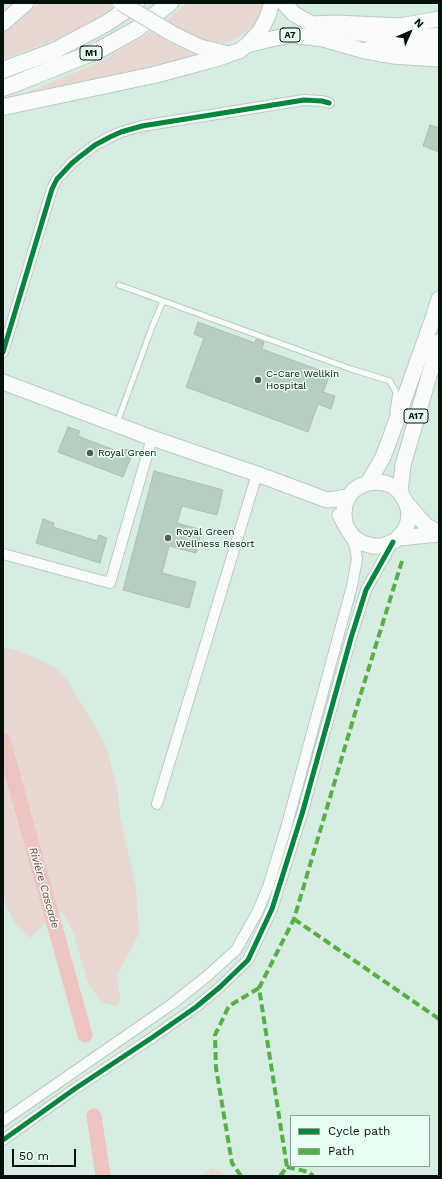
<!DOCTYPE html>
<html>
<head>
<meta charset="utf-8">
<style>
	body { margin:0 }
	#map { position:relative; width:442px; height:1179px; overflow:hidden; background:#d8ede2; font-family:"Work Sans",sans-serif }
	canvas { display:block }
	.frame { position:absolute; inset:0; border:4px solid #05110b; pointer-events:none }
	.legend { position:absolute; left:290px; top:1115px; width:140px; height:52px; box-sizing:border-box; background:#e8fef2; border:1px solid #8d9f96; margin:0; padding:5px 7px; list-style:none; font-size:12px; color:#05110b }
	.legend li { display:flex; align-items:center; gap:8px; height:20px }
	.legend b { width:20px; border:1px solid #8d9f96 }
	.north { position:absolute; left:390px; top:12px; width:40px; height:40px; -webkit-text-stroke:3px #e8fef2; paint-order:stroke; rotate:45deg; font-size:11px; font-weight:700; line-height:16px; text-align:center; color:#05110b }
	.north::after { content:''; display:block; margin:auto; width:14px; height:18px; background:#05110b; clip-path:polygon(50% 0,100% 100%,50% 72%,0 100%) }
	.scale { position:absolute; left:12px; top:1149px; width:64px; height:18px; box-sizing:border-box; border:2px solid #05110b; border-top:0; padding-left:5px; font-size:12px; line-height:14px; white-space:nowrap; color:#05110b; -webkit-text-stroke:3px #e8fef2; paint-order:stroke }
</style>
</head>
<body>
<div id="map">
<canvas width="442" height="1179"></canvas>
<div class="frame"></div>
<ul class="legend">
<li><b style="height:5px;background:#00873e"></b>Cycle path</li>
<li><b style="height:5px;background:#54b144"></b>Path</li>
</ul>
<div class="north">N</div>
<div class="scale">50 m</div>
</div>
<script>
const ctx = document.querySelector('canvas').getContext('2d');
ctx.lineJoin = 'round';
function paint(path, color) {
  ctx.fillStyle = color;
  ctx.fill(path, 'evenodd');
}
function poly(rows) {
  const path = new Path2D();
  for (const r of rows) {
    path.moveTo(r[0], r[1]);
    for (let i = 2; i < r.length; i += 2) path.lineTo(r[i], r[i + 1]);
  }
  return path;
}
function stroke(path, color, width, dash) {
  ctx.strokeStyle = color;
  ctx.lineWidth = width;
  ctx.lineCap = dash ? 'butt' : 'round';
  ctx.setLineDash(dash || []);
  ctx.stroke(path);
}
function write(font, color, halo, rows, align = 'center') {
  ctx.font = font + ' "Work Sans",sans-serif';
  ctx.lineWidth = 3;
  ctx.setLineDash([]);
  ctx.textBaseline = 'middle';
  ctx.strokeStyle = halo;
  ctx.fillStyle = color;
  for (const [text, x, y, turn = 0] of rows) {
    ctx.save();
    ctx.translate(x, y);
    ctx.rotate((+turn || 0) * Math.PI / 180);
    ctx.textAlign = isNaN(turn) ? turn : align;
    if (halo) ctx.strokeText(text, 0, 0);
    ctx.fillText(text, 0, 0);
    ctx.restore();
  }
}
paint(poly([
	[40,3,107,3,114,7,92,21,69,33,44,44,3,59,3,31],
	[187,3,265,3,262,12,258,21,251,28,235,39,226,42,215,43,206,42,188,34,166,21],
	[153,31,163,37,167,41,195,55,101,80,3,100,25,93,84,69,105,59],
	[3,647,19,651,40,660,55,668,67,680,102,738,108,753,118,792,120,817,136,887,139,934,117,975,120,999,117,1006,102,1002,88,984,73,932,63,913,56,913,30,938,15,924,5,902,3,884],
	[211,1168,230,1176,201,1176]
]), '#e7d8d2');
stroke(poly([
	[3,740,85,1035],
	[94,1116,103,1176]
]), '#eec4c0', 15);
const building = poly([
	[430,125,439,128,439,152,423,146,430,125],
	[198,322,255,343,256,339,264,342,262,349,330,374,323,392,335,396,331,409,318,404,308,432,186,387,204,338,194,334,198,322],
	[68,427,80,431,78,436,122,453,125,449,133,452,123,477,58,452,68,427],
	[154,471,223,490,217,515,182,506,177,523,202,530,196,553,169,546,162,573,196,582,189,608,123,590,154,471],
	[43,519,54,523,53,527,97,541,99,535,107,538,100,563,36,543,43,519]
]);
paint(building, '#b7cdc2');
stroke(building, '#adbdb4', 1);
const service = poly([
	[119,285,351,369,390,381,396,392,393,411],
	[117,423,152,327,163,301]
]);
const minor = poly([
	[3,352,52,189,57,179,72,163,82,155,95,145,110,137,121,132,142,126,304,100,322,101,329,103],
	[3,554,110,583,152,438],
	[157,804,257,474],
	[3,1121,172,1004,206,977,236,950,257,913,268,887,286,828,352,586,357,559,355,547,351,536],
	[3,1140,76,1088,153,1037,196,1007,220,987,248,960,272,909,302,814,351,638,366,590,393,542]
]);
const secondary = poly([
	[318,26,336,31,371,35,412,37,439,35],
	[371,47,422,49,439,48]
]);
const primary = poly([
	[284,3,294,14,312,24,335,23,401,26,439,19],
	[3,23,26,3],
	[173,34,200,47,229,54,239,51,247,45,260,31,267,18,272,3],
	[247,45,271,39,292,35,323,39,365,51,392,56,439,59],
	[3,382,152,438,257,474,327,500,343,498,349,496],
	[368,483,382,459,388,444,432,321,439,299],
	[400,492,403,465,439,342],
	[340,515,347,528,353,537,362,543,373,546,383,546,396,540,405,530,408,522,409,513,407,504],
	[345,523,344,514,345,504,349,496,354,490,360,486,368,483,376,482,385,483,393,486,400,492,407,504,422,521,427,526,439,533],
	[399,538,439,534]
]);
const trunk = poly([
	[3,70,54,51,107,23,136,3],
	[3,88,17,83,99,50,137,29,170,3],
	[3,107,154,75,210,60,229,54]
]);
stroke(service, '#bacac1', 7);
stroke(minor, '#bacac1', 12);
stroke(secondary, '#bacac1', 16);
stroke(primary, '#bacac1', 17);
stroke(trunk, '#bacac1', 18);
stroke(service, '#f9fcfb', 5);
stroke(minor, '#f9fcfb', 10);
stroke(secondary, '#f9fcfb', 14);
stroke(primary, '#f9fcfb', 15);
stroke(trunk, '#f9fcfb', 16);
const primaryBridge = poly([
	[121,3,173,34]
]);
stroke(primaryBridge, '#bacac1', 17, []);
stroke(primaryBridge, '#f9fcfb', 15);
stroke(poly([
	[294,919,439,1019],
	[287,1167,309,1172,313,1176],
	[241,1176,232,1163,216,1068,215,1035,229,1006,259,988],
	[280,1176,287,1167,259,988,294,919,358,703,402,561]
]), '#54b144', 4, [8, 4]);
stroke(poly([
	[3,352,52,189,57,179,72,163,82,155,95,145,110,137,121,132,142,126,304,100,322,101,329,103],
	[3,1140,76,1088,153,1037,196,1007,220,987,248,960,272,909,302,814,351,638,366,590,393,542]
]), '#00873e', 5);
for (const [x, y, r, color] of [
	[258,380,4,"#4f5e56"],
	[90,453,4,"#4f5e56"],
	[168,538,4,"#4f5e56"]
]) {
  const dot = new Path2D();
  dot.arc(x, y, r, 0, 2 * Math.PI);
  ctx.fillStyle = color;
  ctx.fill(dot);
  stroke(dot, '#e8fef2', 1.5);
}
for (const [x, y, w] of [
	[290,35,20],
	[91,53,22],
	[416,416,24]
]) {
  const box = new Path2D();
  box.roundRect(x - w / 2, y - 7, w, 14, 3);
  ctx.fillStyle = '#e8fef2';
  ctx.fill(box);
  stroke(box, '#05110b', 1);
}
write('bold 9px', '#05110b', null, [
	["A7",290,35],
	["M1",91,53],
	["A17",416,416]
]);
write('10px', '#05110b', '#e8fef2', [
	["C-Care Wellkin",266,374],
	["Hospital",266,386],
	["Royal Green",98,453],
	["Royal Green",176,532],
	["Wellness Resort",176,544]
], 'left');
write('italic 11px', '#883739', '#e8fef2', [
	["Rivière Cascade",44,888,74]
]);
</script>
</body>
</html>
